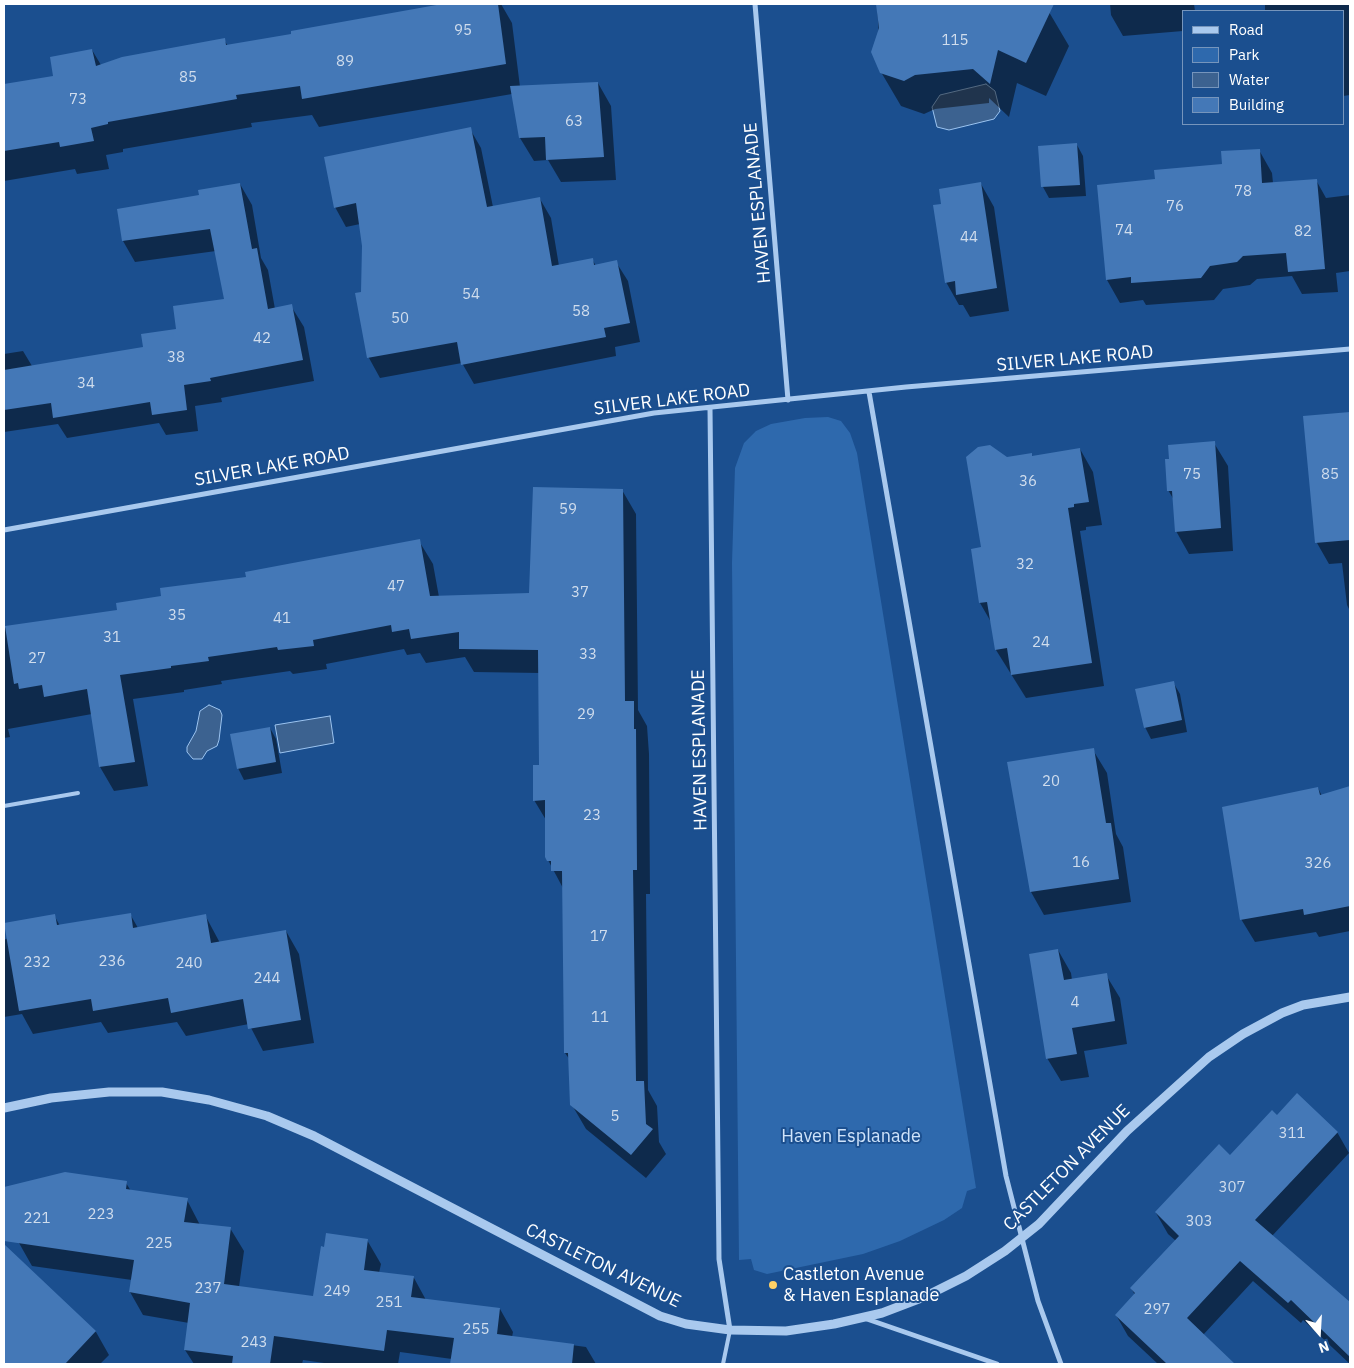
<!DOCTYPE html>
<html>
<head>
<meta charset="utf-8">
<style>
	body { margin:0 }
	#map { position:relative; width:1354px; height:1368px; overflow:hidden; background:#1b4f8f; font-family:"IBM Plex Sans",sans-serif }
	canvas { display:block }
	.frame { position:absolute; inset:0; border:5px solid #fff; pointer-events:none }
	.legend { position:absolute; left:1182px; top:10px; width:162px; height:115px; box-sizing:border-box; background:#1b4f8f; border:1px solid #7695bc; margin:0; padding:6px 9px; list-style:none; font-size:15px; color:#fff }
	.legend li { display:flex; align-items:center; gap:10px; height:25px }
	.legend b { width:25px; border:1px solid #7695bc }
	.north { position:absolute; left:1294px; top:1308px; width:50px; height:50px; -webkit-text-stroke:4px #1b4f8f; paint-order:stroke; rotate:161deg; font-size:14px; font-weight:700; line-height:20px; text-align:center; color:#fff }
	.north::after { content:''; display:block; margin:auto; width:18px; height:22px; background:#fff; clip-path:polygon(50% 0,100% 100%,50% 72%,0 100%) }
</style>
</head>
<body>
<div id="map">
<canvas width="1354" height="1368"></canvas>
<div class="frame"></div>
<ul class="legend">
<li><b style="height:6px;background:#a9c9ee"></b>Road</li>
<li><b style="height:14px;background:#2e69ad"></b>Park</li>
<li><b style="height:14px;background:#3c6290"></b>Water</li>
<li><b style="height:14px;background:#4478b7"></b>Building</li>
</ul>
<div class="north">N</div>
</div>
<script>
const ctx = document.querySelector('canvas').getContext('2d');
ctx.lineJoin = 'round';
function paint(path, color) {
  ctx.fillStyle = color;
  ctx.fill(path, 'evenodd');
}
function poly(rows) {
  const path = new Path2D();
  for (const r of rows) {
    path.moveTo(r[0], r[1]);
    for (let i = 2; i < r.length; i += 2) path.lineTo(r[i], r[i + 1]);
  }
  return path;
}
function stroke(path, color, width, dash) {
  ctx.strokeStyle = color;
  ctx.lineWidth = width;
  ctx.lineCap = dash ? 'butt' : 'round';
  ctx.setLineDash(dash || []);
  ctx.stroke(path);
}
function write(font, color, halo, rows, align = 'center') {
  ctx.font = font + ' "IBM Plex Sans",sans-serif';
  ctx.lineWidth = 4;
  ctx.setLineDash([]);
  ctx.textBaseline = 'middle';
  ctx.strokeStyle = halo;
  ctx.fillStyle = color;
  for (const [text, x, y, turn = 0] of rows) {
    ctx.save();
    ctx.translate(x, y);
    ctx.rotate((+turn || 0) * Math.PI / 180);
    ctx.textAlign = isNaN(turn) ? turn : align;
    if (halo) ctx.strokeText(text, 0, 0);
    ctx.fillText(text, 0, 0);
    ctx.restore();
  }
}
paint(poly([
	[828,417,841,421,850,433,857,453,976,1188,967,1191,962,1208,944,1220,900,1241,863,1254,767,1274,754,1270,751,1259,739,1260,732,563,735,468,744,443,756,431,771,424,805,418]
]), '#2e69ad');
const water = poly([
	[986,84,995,91,1000,111,994,119,949,130,937,127,932,107,940,95,986,84],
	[209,705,220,710,222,715,219,740,217,746,207,751,202,759,193,759,187,752,187,747,196,731,200,711,209,705],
	[330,716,334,743,280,753,275,725,330,716]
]);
paint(water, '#3c6290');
stroke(water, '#9cc4f0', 1);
paint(poly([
	[447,4,501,4,512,23,520,87,598,83,611,106,616,180,561,182,548,160,534,161,520,138,512,94,319,127,312,115,251,123,252,127,123,149,123,152,106,155,109,169,77,174,75,169,4,181,4,85,54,77,92,50,101,65,224,40,228,46,293,36],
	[877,4,979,4,981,26,996,4,1032,4,1049,12,1069,46,1046,96,1017,83,1009,117,989,98,989,103,935,109,924,114,901,106,881,72],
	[1110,4,1194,4,1195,11,1183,11,1183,31,1123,36,1111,15],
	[1265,4,1350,4,1350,95,1343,96,1343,11,1265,11],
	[470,129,481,148,493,207,540,199,551,218,559,266,592,259,596,266,616,262,628,281,640,342,615,347,616,356,474,384,462,363,380,378,369,358,356,294,362,293,364,246,360,224,346,227,335,207],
	[1077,145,1083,156,1086,196,1049,198,1043,187],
	[1259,150,1272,173,1273,183,1316,180,1326,198,1350,195,1350,271,1336,273,1338,292,1302,294,1292,276,1257,279,1250,285,1223,289,1214,300,1146,305,1143,300,1120,303,1107,280,1156,180,1223,165],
	[240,184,252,205,261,258,268,270,275,309,291,306,304,327,314,381,221,398,222,402,195,406,198,431,166,435,159,423,67,438,58,424,4,432,4,354,23,351,32,366,144,348,226,301,216,251,135,262,123,241,200,196],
	[981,184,994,207,1009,311,970,317,963,305,959,305,946,282,943,205],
	[1350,413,1350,611,1347,605,1342,563,1329,564,1317,543,1305,417],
	[1214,443,1228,466,1233,551,1189,554,1176,531,1174,500,1168,490,1170,460],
	[1080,449,1093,472,1102,525,1086,527,1086,530,1080,531,1104,686,1026,698,996,650,991,622,980,603,972,550,982,548,1007,458,1031,454,1033,457],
	[622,490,636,514,638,710,647,726,649,754,650,894,646,894,648,1090,657,1106,659,1142,666,1154,646,1178,586,1129,572,1105,570,1060,565,1053,564,890,548,860,546,820,534,800,541,766,540,673,474,672,465,657,426,663,420,653,407,655,404,649,326,664,327,669,293,674,290,671,221,681,222,684,184,690,184,692,133,699,148,786,114,791,100,767,92,714,8,729,10,737,4,738,4,628,119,611,163,597,419,541,433,564,439,597,531,595],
	[1173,682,1180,694,1187,732,1151,739,1145,727],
	[270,728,276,739,282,773,244,780,238,768],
	[1093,750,1107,773,1116,834,1123,847,1131,902,1044,915,1031,892],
	[1350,787,1350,931,1319,937,1316,932,1255,942,1241,919,1318,788,1322,796],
	[130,914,138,928,205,915,220,943,286,931,299,954,314,1043,263,1051,249,1024,186,1036,177,1022,108,1033,101,1022,33,1034,22,1014,4,1017,4,940,54,915,60,926],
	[1058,950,1071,973,1072,980,1106,975,1120,998,1127,1044,1084,1051,1089,1077,1061,1081,1047,1058],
	[1277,1116,1337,1132,1349,1153,1272,1236,1350,1305,1350,1364,1303,1320,1301,1323,1253,1281,1203,1335,1233,1364,1158,1364,1128,1336,1116,1315,1135,1295,1131,1288,1176,1241,1168,1234,1156,1213,1230,1156],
	[126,1183,131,1191,187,1200,200,1225,230,1228,244,1251,239,1287,315,1297,325,1248,367,1240,381,1264,379,1273,414,1278,426,1300,500,1309,513,1332,512,1337,586,1347,596,1364,452,1364,452,1359,400,1352,398,1364,331,1364,303,1360,302,1364,194,1364,185,1350,189,1323,143,1315,130,1292,132,1280,32,1266,19,1243],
	[4,1246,96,1332,109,1355,100,1364,17,1364,36,1344,4,1314]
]), '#0007');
paint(poly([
	[442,4,498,4,506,64,302,99,300,86,236,95,237,99,108,122,108,124,91,128,94,141,60,147,59,142,4,151,4,84,53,76,50,57,92,49,96,66,122,57,225,38,226,45,291,34,291,31],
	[876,4,1054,4,1026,63,998,50,990,84,973,69,915,75,904,81,880,73,871,52,879,28],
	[598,82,604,157,546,160,545,137,519,138,510,86],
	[471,127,487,207,540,197,552,266,593,258,594,265,617,260,630,323,604,328,606,337,461,365,457,342,367,358,355,293,361,292,362,246,356,203,334,208,324,157],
	[1077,143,1080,185,1041,187,1038,146],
	[1260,149,1262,183,1317,179,1325,269,1288,272,1286,253,1243,256,1237,262,1210,266,1201,278,1131,283,1131,277,1106,280,1097,185,1155,179,1154,170,1222,164,1221,151],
	[981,182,997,288,956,295,955,281,945,283,933,205,941,204,939,189],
	[240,183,252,249,257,248,268,309,292,304,303,360,210,378,211,381,184,385,187,410,152,415,150,402,53,418,51,403,4,410,4,370,143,347,141,334,176,329,173,306,224,299,210,229,122,241,117,209,199,195,198,190],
	[1350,412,1350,540,1315,543,1303,416],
	[1215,441,1221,528,1175,532,1172,491,1167,491,1165,459,1169,459,1168,445],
	[990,445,1007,457,1032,453,1032,456,1080,448,1089,502,1074,504,1074,507,1068,508,1092,663,1011,675,1007,648,995,650,987,602,979,603,971,549,981,547,966,457,978,447],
	[533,487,623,489,625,701,634,701,634,729,636,729,637,870,633,870,636,1081,644,1081,646,1124,653,1129,631,1155,570,1105,568,1053,564,1053,562,871,551,871,551,861,547,861,545,857,545,800,533,801,533,765,539,765,538,650,459,649,459,632,411,639,409,629,392,632,391,625,313,640,314,646,278,650,277,647,208,657,209,661,171,666,171,668,120,675,135,762,99,767,87,689,44,697,42,685,19,689,18,683,14,684,5,626,117,610,116,603,161,596,160,588,246,577,245,572,420,539,430,596,529,593],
	[1174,681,1182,720,1144,728,1135,689],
	[270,727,276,762,237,769,230,734],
	[1094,748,1106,823,1111,823,1119,879,1030,892,1007,762],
	[1350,786,1350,906,1304,915,1303,909,1240,920,1222,807,1318,787,1320,795],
	[131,913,133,928,206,914,211,943,286,930,301,1020,248,1029,243,999,171,1013,168,998,93,1011,91,999,19,1011,4,923,55,914,57,925],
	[1058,949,1064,980,1107,973,1115,1021,1072,1028,1077,1054,1046,1059,1029,954],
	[1297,1093,1338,1132,1255,1220,1350,1302,1350,1357,1291,1300,1288,1303,1240,1261,1187,1318,1235,1364,1167,1364,1115,1315,1135,1293,1130,1288,1179,1236,1155,1212,1219,1144,1230,1155,1272,1110,1277,1115],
	[65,1172,127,1181,126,1189,188,1198,184,1222,231,1227,224,1284,313,1296,321,1246,324,1247,326,1233,368,1239,364,1270,414,1276,411,1297,500,1308,497,1334,574,1344,572,1364,450,1364,454,1338,387,1330,384,1351,274,1336,270,1364,232,1364,233,1356,184,1350,190,1303,129,1292,134,1260,4,1241,4,1187],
	[4,1244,96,1331,65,1364,4,1364]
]), '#4478b7');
stroke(poly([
	[4,806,78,793],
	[723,1364,730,1330]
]), '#a9c9ee', 4);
stroke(poly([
	[755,4,788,400],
	[869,392,1006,1176,1038,1301,1061,1364],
	[710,408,719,1259,730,1330],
	[4,530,654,413,906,387,1350,349],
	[864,1318,997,1364]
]), '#a9c9ee', 5);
stroke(poly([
	[4,1108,51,1098,109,1092,162,1092,209,1100,267,1116,314,1136,660,1316,686,1324,730,1330,786,1331,834,1324,882,1313,924,1297,966,1276,1005,1251,1039,1224,1127,1131,1209,1057,1243,1034,1282,1013,1303,1005,1350,997]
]), '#a9c9ee', 9);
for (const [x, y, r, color] of [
	[773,1285,5,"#ffd166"]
]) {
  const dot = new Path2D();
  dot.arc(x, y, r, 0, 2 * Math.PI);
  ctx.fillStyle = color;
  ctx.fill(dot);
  stroke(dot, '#1b4f8f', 2);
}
write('15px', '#d0dded', null, [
	["95",463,31],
	["115",955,41],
	["89",345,62],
	["85",188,78],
	["73",78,100],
	["63",574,122],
	["78",1243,192],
	["76",1175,207],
	["74",1124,231],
	["82",1303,232],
	["44",969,238],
	["54",471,295],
	["58",581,312],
	["50",400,319],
	["42",262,339],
	["38",176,358],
	["34",86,384],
	["75",1192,475],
	["85",1330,475],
	["36",1028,482],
	["59",568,510],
	["32",1025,565],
	["47",396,587],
	["37",580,593],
	["35",177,616],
	["41",282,619],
	["31",112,638],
	["24",1041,643],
	["33",588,655],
	["27",37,659],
	["29",586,715],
	["20",1051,782],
	["23",592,816],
	["16",1081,863],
	["326",1318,864],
	["17",599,937],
	["236",112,962],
	["232",37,963],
	["240",189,964],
	["244",267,979],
	["4",1075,1003],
	["11",600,1018],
	["5",615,1117],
	["311",1292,1134],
	["307",1232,1188],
	["223",101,1215],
	["221",37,1219],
	["303",1199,1222],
	["225",159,1244],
	["237",208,1289],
	["249",337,1292],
	["251",389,1303],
	["297",1157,1310],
	["255",476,1330],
	["243",254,1343]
]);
write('18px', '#fff', '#1b4f8f', [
	["HAVEN ESPLANADE",758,203,-95],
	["SILVER LAKE ROAD",1075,359,-5],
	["SILVER LAKE ROAD",672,400,-7],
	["SILVER LAKE ROAD",272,467,-10],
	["HAVEN ESPLANADE",700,750,-91],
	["CASTLETON AVENUE",1067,1168,-45],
	["CASTLETON AVENUE",603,1266,26]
]);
write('18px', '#cfe3fa', '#1b4f8f', [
	["Haven Esplanade",851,1137]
]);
write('18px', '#fff', '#1b4f8f', [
	["Castleton Avenue",783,1275],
	["& Haven Esplanade",783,1296]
], 'left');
</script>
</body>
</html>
